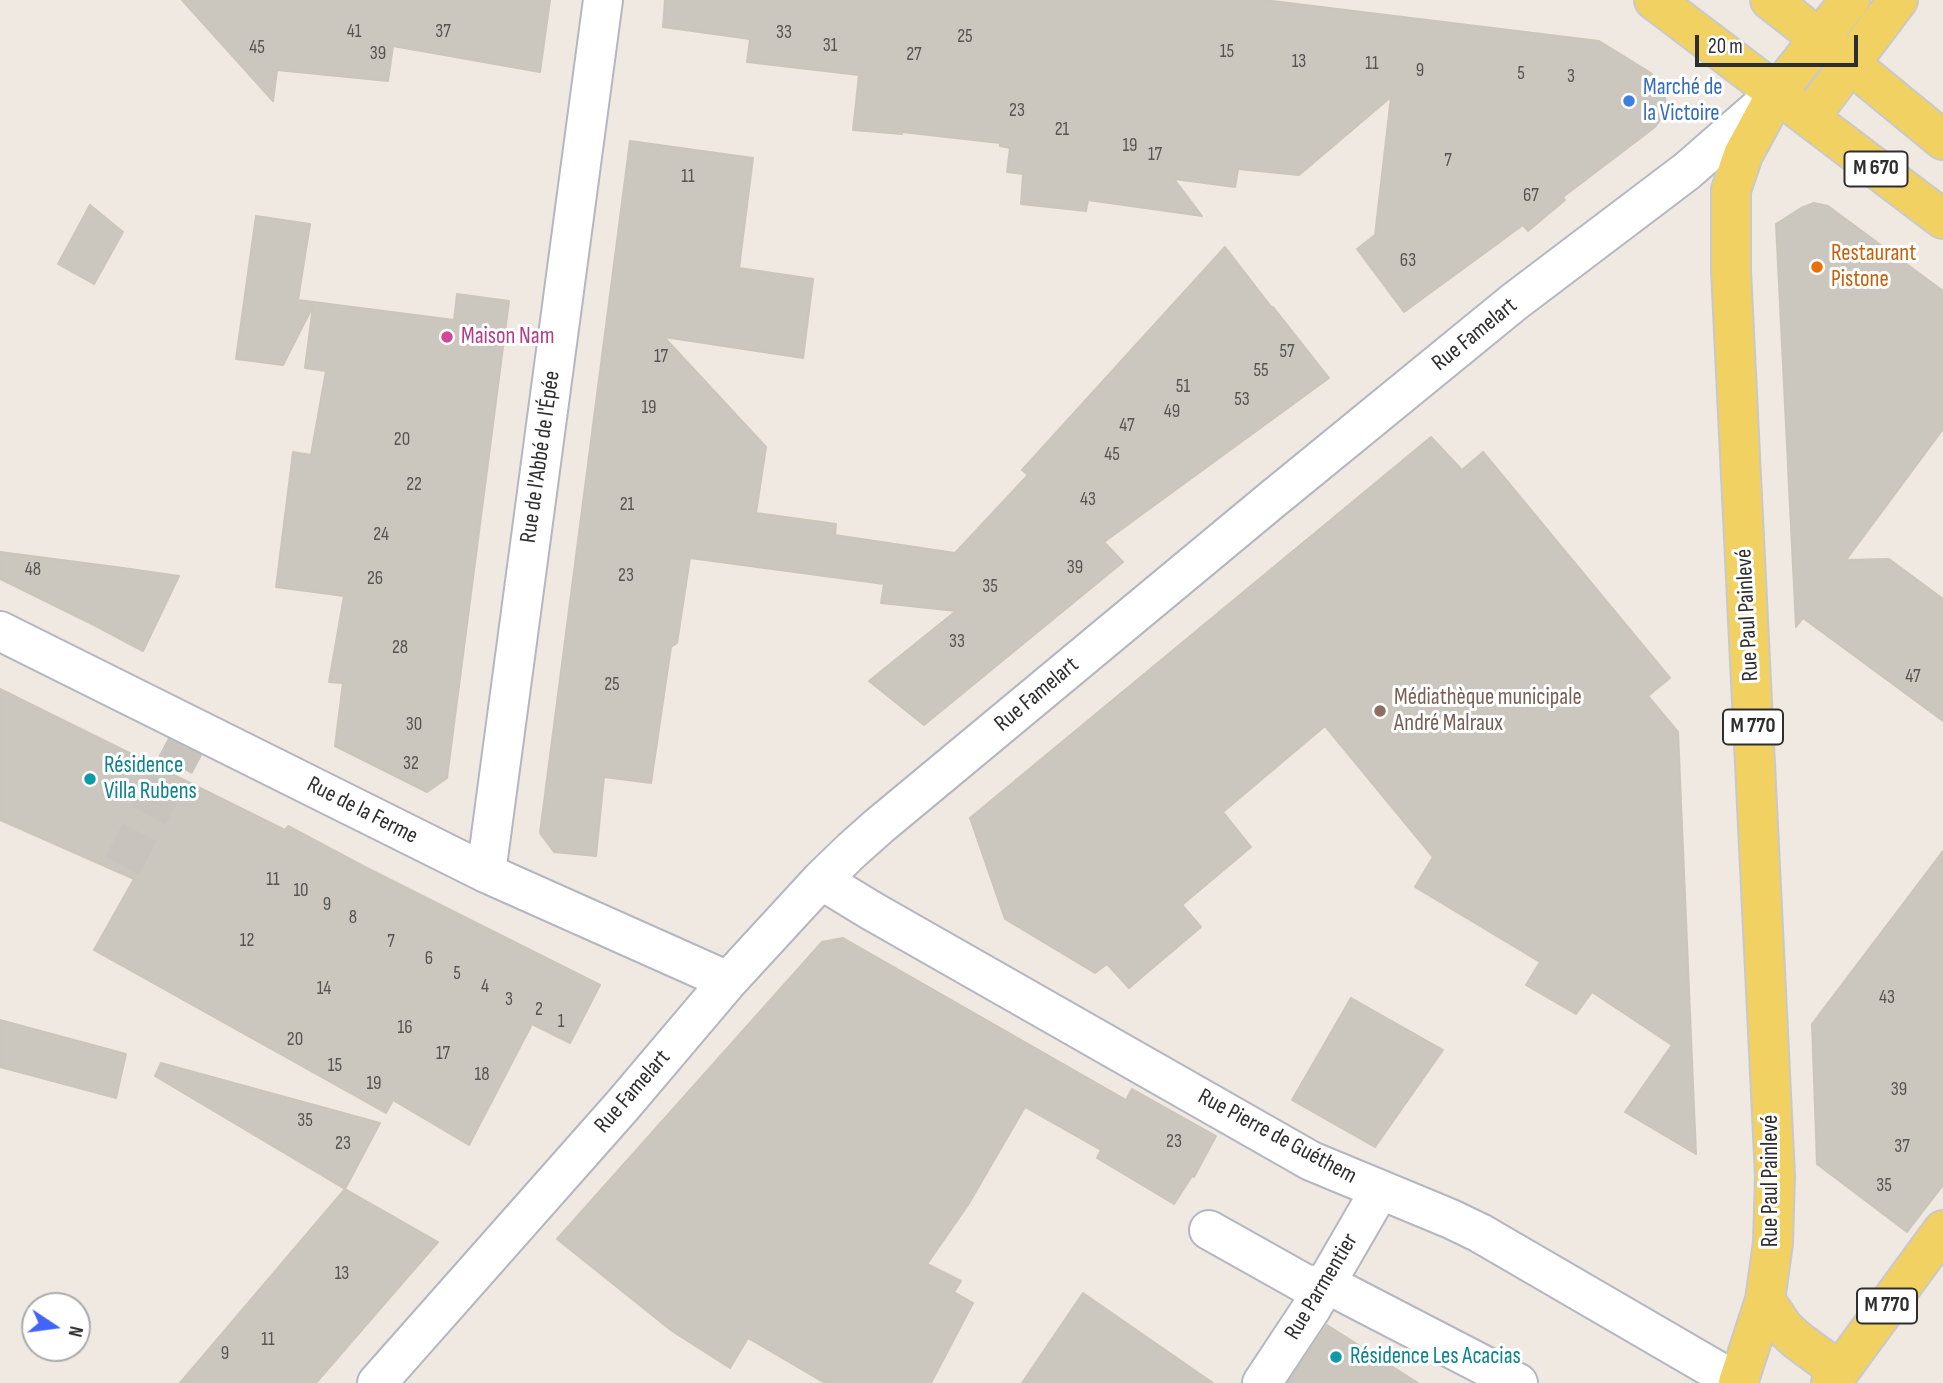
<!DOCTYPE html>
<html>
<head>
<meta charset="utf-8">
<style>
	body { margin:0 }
	#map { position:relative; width:1943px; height:1383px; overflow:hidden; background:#efe9e1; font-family:"Sofia Sans Condensed",sans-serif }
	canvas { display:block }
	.north { position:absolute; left:21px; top:1292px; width:70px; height:70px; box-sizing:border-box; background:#fff; border:2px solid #ababab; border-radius:50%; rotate:103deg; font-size:19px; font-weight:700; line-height:28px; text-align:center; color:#2e2e2e }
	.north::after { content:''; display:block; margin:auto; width:24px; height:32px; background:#4264fb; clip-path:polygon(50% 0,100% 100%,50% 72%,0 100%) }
	.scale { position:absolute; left:1695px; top:35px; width:163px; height:32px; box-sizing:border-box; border:4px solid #2e2e2e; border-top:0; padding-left:9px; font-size:21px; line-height:24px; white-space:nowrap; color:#2e2e2e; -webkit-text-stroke:5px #fff; paint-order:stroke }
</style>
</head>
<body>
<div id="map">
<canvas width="1943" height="1383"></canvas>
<div class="north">N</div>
<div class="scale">20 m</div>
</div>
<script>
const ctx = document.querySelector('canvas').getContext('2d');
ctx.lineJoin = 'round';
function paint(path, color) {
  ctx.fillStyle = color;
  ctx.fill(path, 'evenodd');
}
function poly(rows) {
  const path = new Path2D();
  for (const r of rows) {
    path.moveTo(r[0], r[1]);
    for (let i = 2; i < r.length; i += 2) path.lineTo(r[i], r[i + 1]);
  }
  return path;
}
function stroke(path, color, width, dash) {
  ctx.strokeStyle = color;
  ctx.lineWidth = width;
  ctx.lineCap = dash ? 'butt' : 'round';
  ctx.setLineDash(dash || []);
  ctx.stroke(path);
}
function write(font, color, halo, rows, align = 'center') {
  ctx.font = font + ' "Sofia Sans Condensed",sans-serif';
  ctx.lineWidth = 6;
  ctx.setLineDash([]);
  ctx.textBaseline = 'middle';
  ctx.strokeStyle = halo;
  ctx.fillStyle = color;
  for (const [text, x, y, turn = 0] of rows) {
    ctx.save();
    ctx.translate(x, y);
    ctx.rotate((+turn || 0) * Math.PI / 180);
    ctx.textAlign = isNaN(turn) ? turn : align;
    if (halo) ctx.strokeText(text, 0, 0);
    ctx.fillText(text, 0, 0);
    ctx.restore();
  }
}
const building = poly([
	[182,0,550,0,540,72,393,46,388,81,277,70,273,101,182,0],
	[665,0,1264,0,1599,41,1651,73,1665,96,1666,107,1665,113,1655,127,1563,197,1565,200,1528,231,1523,225,1404,312,1357,249,1375,235,1391,97,1299,175,1238,169,1235,187,1174,179,1202,216,1088,200,1086,211,1021,204,1023,174,1007,172,1010,148,1000,146,1000,143,902,132,902,134,853,130,859,75,747,62,750,39,663,27,665,0],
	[630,141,753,158,739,268,813,279,803,358,664,337,766,447,756,513,836,524,835,535,955,553,1028,475,1022,470,1225,247,1272,308,1273,307,1329,378,1104,542,1123,562,924,725,869,681,956,611,881,603,884,584,690,558,677,643,671,647,651,783,604,777,596,856,554,852,540,833,630,141],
	[1814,203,1828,206,1943,291,1943,429,1846,560,1889,559,1943,599,1943,721,1803,618,1796,627,1776,224,1801,208,1814,203],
	[90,205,123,232,94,284,58,264,90,205],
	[256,216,310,224,298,300,454,320,457,294,509,301,447,778,427,792,335,746,343,683,329,682,344,596,276,587,293,452,311,455,326,371,305,368,313,306,283,365,236,359,256,216],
	[1431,437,1462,470,1483,452,1670,678,1648,696,1678,732,1696,1154,1625,1112,1672,1045,1592,992,1576,1014,1526,985,1540,962,1415,887,1433,857,1325,726,1223,812,1251,847,1182,905,1201,927,1129,988,1107,964,1095,973,1005,919,970,818,1431,437],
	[0,552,123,568,179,576,143,651,94,625,0,579,0,552],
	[0,689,285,830,288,826,365,867,600,985,570,1043,532,1024,469,1145,393,1100,386,1113,94,950,134,879,0,820,0,689],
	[1943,851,1943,1185,1907,1232,1817,1164,1812,1024,1943,851],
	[843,938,1126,1100,1132,1089,1216,1136,1194,1177,1192,1176,1174,1204,1097,1158,1101,1150,1025,1107,968,1205,927,1264,961,1281,954,1292,973,1303,931,1383,825,1383,748,1338,730,1368,672,1331,557,1239,822,942,843,938],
	[1351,998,1443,1050,1375,1147,1292,1100,1351,998],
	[0,1020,126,1054,116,1098,0,1067,0,1020],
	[161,1063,380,1123,345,1189,155,1076,161,1063],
	[345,1189,438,1242,316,1383,180,1383,345,1189],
	[1083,1293,1213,1383,1022,1383,1083,1293],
	[1327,1325,1418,1383,1288,1383,1327,1325]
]);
paint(building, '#cbc7bf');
stroke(building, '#cbc5ba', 2);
stroke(poly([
	[122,866,195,728]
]), '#c8c4bd', 38, [38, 19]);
const minor = poly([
	[0,631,486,873,728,981],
	[486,873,603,0],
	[821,880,872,911,1311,1161,1451,1219,1480,1233,1738,1383],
	[1209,1230,1307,1285,1327,1284,1518,1383],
	[377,1383,623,1105,728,981,821,880,852,850,879,826,1268,503,1514,302,1687,171,1773,96],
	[1262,1383,1311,1309,1380,1190]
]);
const major = poly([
	[1654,0,1943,219],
	[1770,0,1820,39,1943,140],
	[1810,117,1898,0],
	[1765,1300,1784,1328,1797,1340,1839,1371],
	[1738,1383,1765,1300,1773,1243,1775,1176,1731,270,1731,190,1743,155,1777,92,1850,0],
	[1831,1383,1943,1230]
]);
stroke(minor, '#b4b7c1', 42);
stroke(major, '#c9c9c9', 42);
stroke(minor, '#fff', 38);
stroke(major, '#f2d163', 38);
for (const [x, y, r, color] of [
	[1629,101,7,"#3f7fe0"],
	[1817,267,7,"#e8710a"],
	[447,337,7,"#d1479c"],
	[1380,711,7,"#8d6e63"],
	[90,779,7,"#0f9aa8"],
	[1336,1357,7,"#0f9aa8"]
]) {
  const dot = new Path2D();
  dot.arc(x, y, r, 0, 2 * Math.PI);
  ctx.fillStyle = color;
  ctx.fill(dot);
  stroke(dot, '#fff', 2.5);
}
write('19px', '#555452', null, [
	["41",354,32],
	["37",443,32],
	["33",784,33],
	["25",965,37],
	["31",830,46],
	["45",257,48],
	["15",1227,52],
	["39",378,54],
	["27",914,55],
	["13",1299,62],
	["11",1372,64],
	["9",1420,71],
	["5",1521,74],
	["3",1571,77],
	["23",1017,111],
	["21",1062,130],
	["19",1130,146],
	["17",1155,155],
	["7",1448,161],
	["11",688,177],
	["67",1531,196],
	["63",1408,261],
	["57",1287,352],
	["17",661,357],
	["55",1261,371],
	["51",1183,387],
	["53",1242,400],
	["19",649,408],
	["49",1172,412],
	["47",1127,426],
	["20",402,440],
	["45",1112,455],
	["22",414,485],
	["43",1088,500],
	["21",627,505],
	["24",381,535],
	["39",1075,568],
	["48",33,570],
	["23",626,576],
	["26",375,579],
	["35",990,587],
	["33",957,642],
	["28",400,648],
	["47",1913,677],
	["25",612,685],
	["30",414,725],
	["32",411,764],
	["11",273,880],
	["10",301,891],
	["9",327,905],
	["8",353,918],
	["12",247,941],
	["7",391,942],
	["6",429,959],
	["5",457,974],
	["4",485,987],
	["14",324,989],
	["43",1887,998],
	["3",509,1000],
	["2",539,1010],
	["1",561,1022],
	["16",405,1028],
	["20",295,1040],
	["17",443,1054],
	["15",335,1066],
	["18",482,1075],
	["19",374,1084],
	["39",1899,1090],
	["35",305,1121],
	["23",1174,1142],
	["23",343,1144],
	["37",1902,1147],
	["35",1884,1186],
	["13",342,1274],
	["11",268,1340],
	["9",225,1354]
]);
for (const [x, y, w] of [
	[1876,169,63],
	[1753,727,60],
	[1887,1306,60]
]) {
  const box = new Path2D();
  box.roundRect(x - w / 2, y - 17.5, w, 35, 5);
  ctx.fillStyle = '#fff';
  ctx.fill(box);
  stroke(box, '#2e2e2e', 2);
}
write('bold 21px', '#2e2e2e', null, [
	["M 670",1876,169],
	["M 770",1753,727],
	["M 770",1887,1306]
]);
write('23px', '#366cbe', '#fff', [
	["Marché de",1643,88],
	["la Victoire",1643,114]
], 'left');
write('23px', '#c56008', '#fff', [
	["Restaurant",1831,254],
	["Pistone",1831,280]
], 'left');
write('23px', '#2e2e2e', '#fff', [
	["Rue Famelart",1475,335,-39],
	["Rue de l'Abbé de l'Épée",541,457,-82],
	["Rue Paul Painlevé",1748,615,-93],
	["Rue Famelart",1037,695,-40],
	["Rue de la Ferme",362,811,27],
	["Rue Famelart",633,1092,-49],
	["Rue Pierre de Guéthem",1277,1137,28],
	["Rue Paul Painlevé",1771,1181,-90],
	["Rue Parmentier",1322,1287,-59]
]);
write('23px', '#b23c85', '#fff', [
	["Maison Nam",461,337]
], 'left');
write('23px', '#785e54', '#fff', [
	["Médiathèque municipale",1394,698],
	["André Malraux",1394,724]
], 'left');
write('23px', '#0d838f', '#fff', [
	["Résidence",104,766],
	["Villa Rubens",104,792],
	["Résidence Les Acacias",1350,1357]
], 'left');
</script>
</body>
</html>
